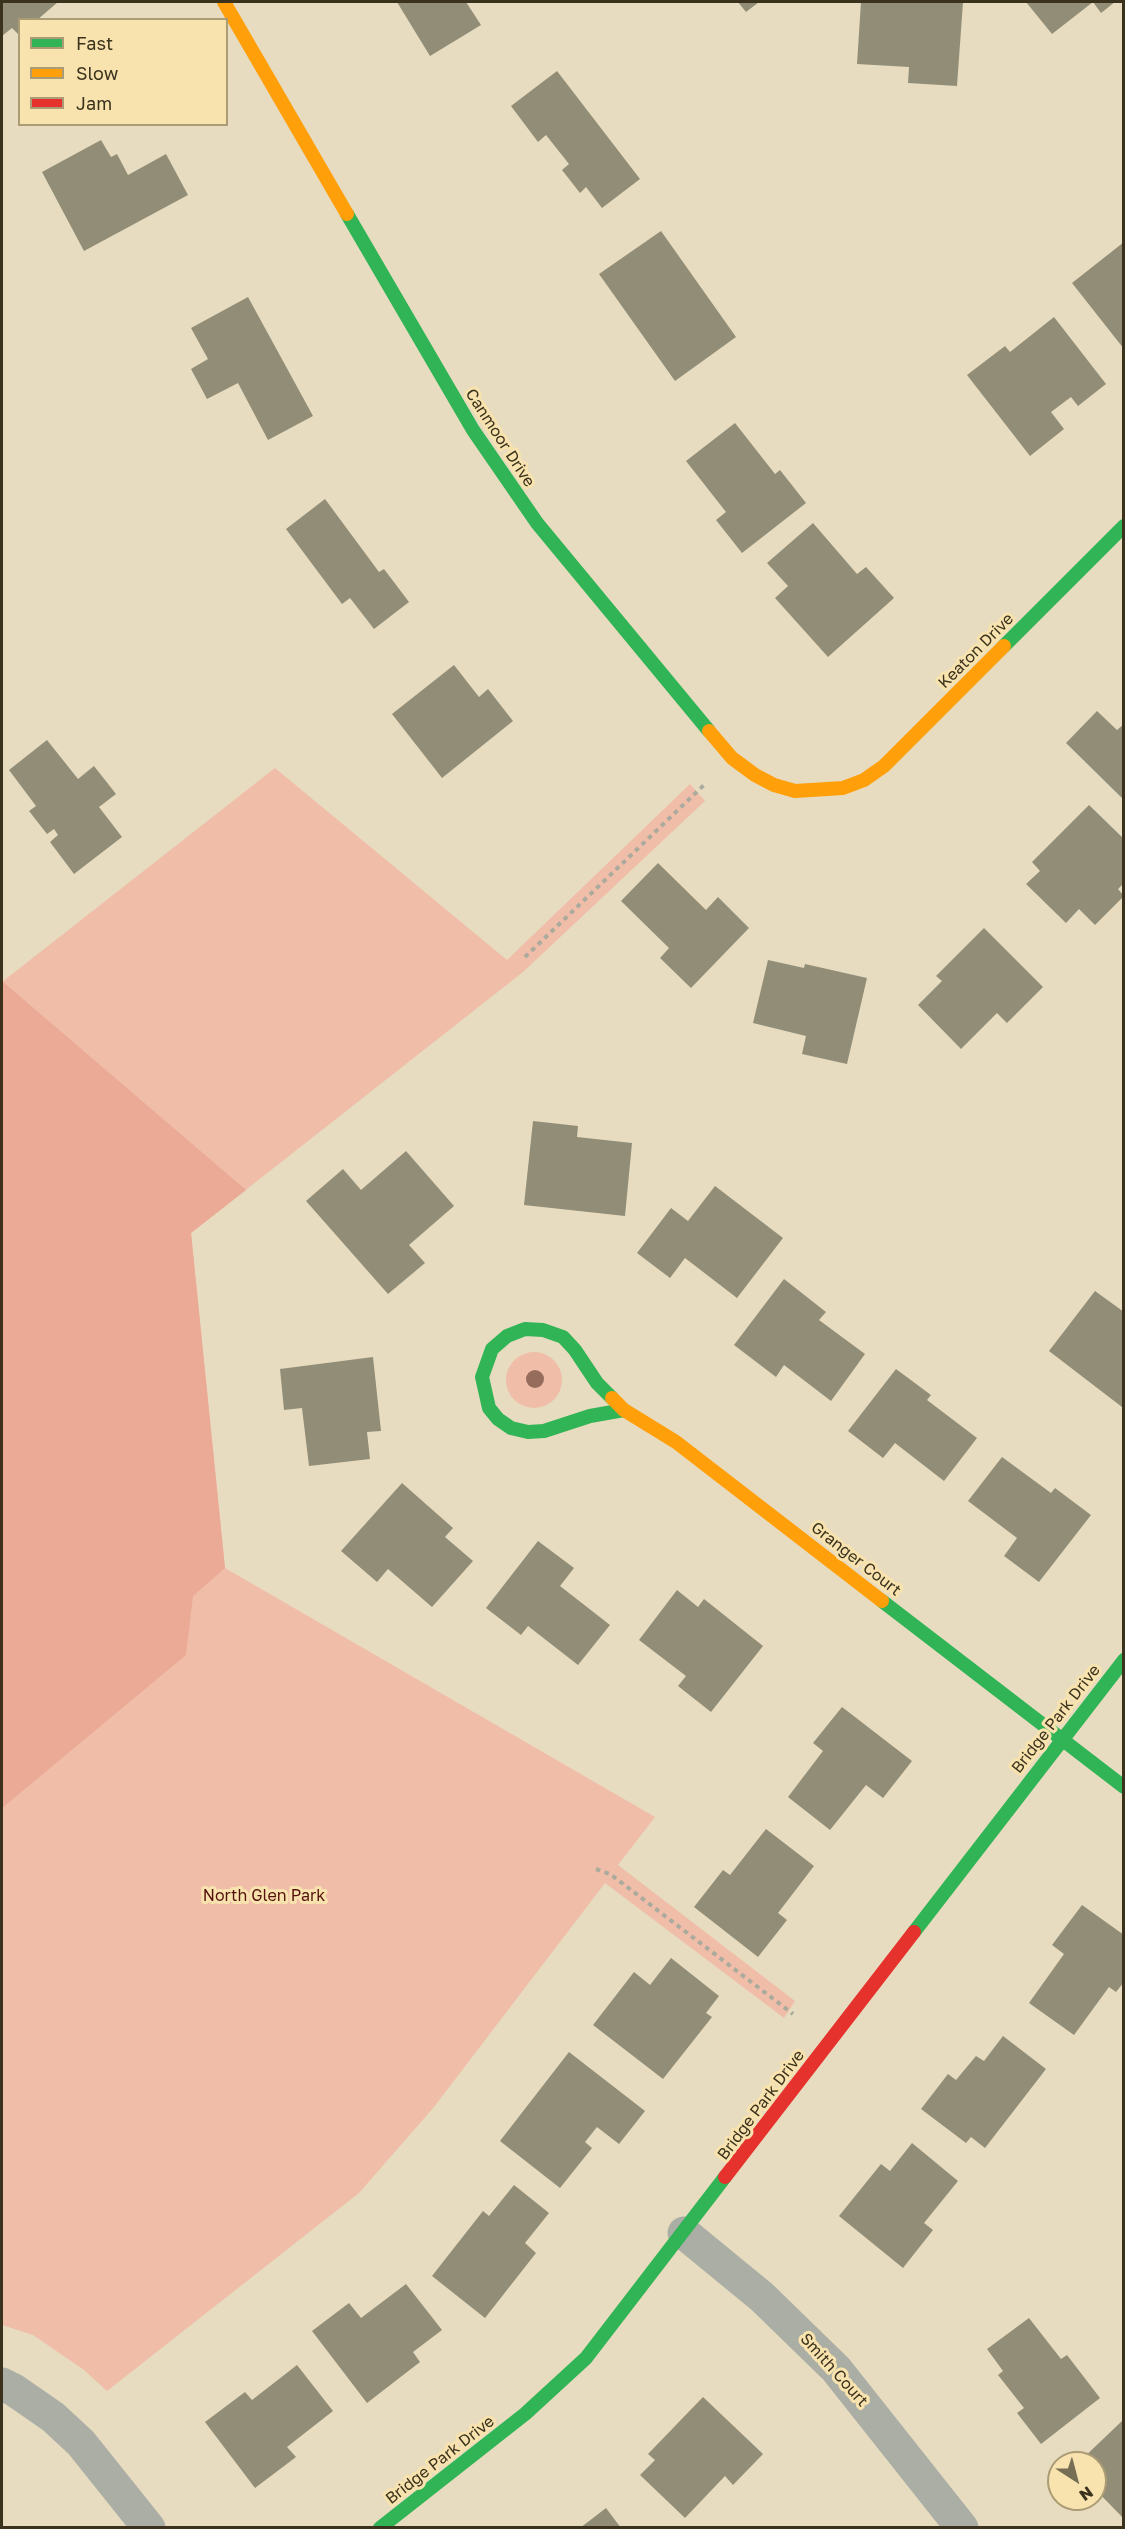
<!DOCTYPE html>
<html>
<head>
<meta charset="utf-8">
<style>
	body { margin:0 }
	#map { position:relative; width:1125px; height:2529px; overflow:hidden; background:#e7dcc0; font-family:"Golos Text",sans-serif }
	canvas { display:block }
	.frame { position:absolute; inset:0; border:3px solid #3a321d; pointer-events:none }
	.legend { position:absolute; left:18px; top:18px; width:210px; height:108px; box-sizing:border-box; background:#f8e3af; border:2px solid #ac9c75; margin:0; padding:8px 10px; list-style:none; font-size:18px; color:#3a321d }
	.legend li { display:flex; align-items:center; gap:12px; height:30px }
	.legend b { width:30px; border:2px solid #ac9c75 }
	.north { position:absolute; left:1047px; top:2451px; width:60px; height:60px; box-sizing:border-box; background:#f8e3af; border:2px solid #ac9c75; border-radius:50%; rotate:144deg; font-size:16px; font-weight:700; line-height:24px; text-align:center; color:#3a321d }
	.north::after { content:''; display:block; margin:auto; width:21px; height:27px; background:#776e56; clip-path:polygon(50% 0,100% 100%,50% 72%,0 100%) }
</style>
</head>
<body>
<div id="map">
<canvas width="1125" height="2529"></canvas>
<div class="frame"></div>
<ul class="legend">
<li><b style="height:8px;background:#30b455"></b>Fast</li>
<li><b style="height:8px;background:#ff9f0a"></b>Slow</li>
<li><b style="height:8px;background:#e5322d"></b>Jam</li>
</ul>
<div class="north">N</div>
</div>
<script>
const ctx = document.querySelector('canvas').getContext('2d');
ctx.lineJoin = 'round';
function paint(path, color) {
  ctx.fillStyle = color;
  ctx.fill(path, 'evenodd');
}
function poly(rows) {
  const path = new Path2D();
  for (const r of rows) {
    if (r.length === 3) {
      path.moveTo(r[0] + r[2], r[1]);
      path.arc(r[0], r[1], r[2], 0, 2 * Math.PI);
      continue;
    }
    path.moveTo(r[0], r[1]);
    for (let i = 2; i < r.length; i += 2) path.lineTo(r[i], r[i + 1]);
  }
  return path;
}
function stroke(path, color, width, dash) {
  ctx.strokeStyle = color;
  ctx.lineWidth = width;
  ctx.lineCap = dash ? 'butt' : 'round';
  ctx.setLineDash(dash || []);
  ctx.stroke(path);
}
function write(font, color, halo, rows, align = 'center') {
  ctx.font = font + ' "Golos Text",sans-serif';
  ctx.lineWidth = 6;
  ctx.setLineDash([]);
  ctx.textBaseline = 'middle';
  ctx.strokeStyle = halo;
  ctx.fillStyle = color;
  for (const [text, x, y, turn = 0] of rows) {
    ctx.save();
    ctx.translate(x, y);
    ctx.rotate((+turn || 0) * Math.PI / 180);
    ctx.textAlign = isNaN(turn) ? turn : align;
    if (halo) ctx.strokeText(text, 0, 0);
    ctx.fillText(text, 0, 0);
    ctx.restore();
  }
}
paint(poly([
	[275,768,507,960,690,784,705,801,523,972,191,1233,225,1568,655,1817,618,1865,795,2001,784,2018,605,1883,434,2107,359,2193,107,2391,84,2370,33,2335,2,2325,2,982],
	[534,1380,28]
]), '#f0bda9');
paint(poly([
	[2,981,246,1190,191,1233,225,1568,193,1596,186,1655,2,1808]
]), '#ebaa96');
paint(poly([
	[2,2,58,2,37,20,20,20,20,36,12,28,2,36],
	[397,2,466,2,481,25,430,56],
	[738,2,759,2,746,12],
	[861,2,963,2,957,86,908,83,909,67,857,64],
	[1026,2,1115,2,1101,13,1093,2,1052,34],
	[557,71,640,179,602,208,586,187,580,193,562,170,569,164,546,135,538,142,511,106],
	[101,140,111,157,117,154,128,175,166,154,188,195,84,251,42,172],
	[661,231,736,337,675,381,599,274],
	[1124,242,1124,349,1072,283],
	[248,297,313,416,268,440,238,383,207,399,191,369,208,359,191,328],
	[1054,317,1106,384,1078,406,1071,397,1051,412,1064,429,1030,456,967,375,1005,346,1010,352],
	[735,423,775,474,780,470,806,503,742,553,716,520,726,512,686,461],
	[325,499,379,572,384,569,409,602,374,629,350,598,342,604,286,529],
	[813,523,857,574,866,567,894,598,828,657,775,598,788,586,767,563],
	[454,665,479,697,488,689,513,721,442,778,392,714],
	[1097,711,1117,730,1124,724,1124,800,1066,743],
	[47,740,78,779,94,766,116,794,99,807,122,837,74,874,50,842,58,835,54,829,47,834,29,811,36,806,9,770],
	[1089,805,1124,839,1124,883,1118,889,1124,896,1095,925,1079,909,1066,923,1026,884,1040,871,1032,862],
	[658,863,706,910,718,897,749,928,691,988,660,958,669,948,621,901],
	[984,928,1043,987,1007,1023,997,1013,961,1049,918,1005,942,981,936,976],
	[768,960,804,968,805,964,867,978,847,1064,802,1054,806,1036,753,1023],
	[533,1121,578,1126,577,1137,632,1143,625,1216,524,1205],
	[406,1151,454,1206,409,1245,425,1263,388,1294,306,1201,343,1169,361,1190],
	[715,1186,783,1238,737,1298,685,1258,670,1278,637,1253,671,1208,688,1221],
	[784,1279,826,1312,819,1320,865,1354,831,1401,784,1365,776,1377,734,1345],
	[1095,1291,1124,1312,1122,1407,1049,1351],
	[373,1357,381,1431,367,1432,370,1459,309,1466,302,1408,284,1410,280,1369],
	[896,1369,931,1395,927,1400,977,1438,944,1481,895,1443,883,1458,848,1431],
	[1002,1457,1051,1493,1055,1488,1091,1515,1039,1582,1004,1556,1017,1538,968,1501],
	[402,1483,453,1528,445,1537,473,1561,432,1607,388,1569,377,1582,341,1551],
	[538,1541,574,1568,560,1586,610,1625,578,1665,528,1626,521,1635,486,1608],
	[677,1590,698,1607,704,1599,763,1646,711,1712,678,1686,686,1676,639,1640],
	[842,1707,912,1761,883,1798,866,1785,830,1830,788,1797,823,1751,813,1743],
	[766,1829,814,1866,778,1913,787,1920,758,1957,694,1907,723,1870,730,1875],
	[1082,1905,1124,1935,1124,1982,1116,1992,1109,1987,1074,2035,1029,2003,1064,1954,1052,1945],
	[671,1958,719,1996,706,2013,712,2017,663,2079,593,2025,634,1972,650,1985],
	[1003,2036,1046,2069,985,2148,971,2137,966,2143,921,2109,948,2074,956,2080,976,2056,984,2061],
	[569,2052,645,2111,619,2144,597,2127,585,2142,592,2148,560,2188,500,2141],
	[912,2143,958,2181,924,2223,933,2230,903,2268,839,2216,881,2164,890,2171],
	[514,2185,549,2213,525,2243,536,2253,485,2318,432,2276,483,2211,489,2216],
	[406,2284,442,2330,413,2352,420,2362,367,2403,312,2331,349,2303,361,2318],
	[1029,2318,1061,2359,1067,2355,1100,2398,1041,2444,1017,2413,1024,2408,998,2375,1003,2371,987,2349],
	[297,2365,333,2411,287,2447,296,2457,255,2488,205,2422,245,2392,252,2400],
	[703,2397,763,2454,733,2485,725,2476,685,2518,640,2475,655,2460,648,2454],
	[1122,2421,1124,2422,1124,2519,1095,2489,1095,2463,1079,2462],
	[606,2508,621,2528,580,2528]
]), '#928d77');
stroke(poly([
	[525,957,706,783],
	[596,1869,610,1874,622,1883,793,2014]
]), '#aaaa9d', 4, [4.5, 4.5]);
stroke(poly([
	[684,2233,762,2297,836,2369,962,2528],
	[2,2384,14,2390,53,2417,81,2443,149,2528]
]), '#aaaea5', 33);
stroke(poly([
	[347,214,473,430,537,523,709,731],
	[1004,646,1124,526],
	[612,1398,597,1383,575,1350,563,1337,543,1330,525,1329,507,1336,492,1349,482,1377,489,1408,498,1419,511,1428,528,1432,544,1431,590,1416,624,1410],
	[882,1601,1124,1787],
	[914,1932,1124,1660],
	[380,2528,525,2414,586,2358,725,2177]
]), '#30b455', 14);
stroke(poly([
	[224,2,347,214],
	[709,731,732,758,755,775,774,785,795,791,843,788,864,780,884,766,1004,646],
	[612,1398,624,1410,676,1442,882,1601]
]), '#ff9f0a', 14);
stroke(poly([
	[725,2177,914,1932]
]), '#e5322d', 14);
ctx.fillStyle = '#966c5c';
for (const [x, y] of [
	[535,1379]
]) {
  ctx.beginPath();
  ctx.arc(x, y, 9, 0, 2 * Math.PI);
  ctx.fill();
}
write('16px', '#3a321d', '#f8e3af', [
	["Canmoor Drive",500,438,57],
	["Keaton Drive",976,651,-45],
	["Granger Court",856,1559,38],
	["Bridge Park Drive",1056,1719,-52],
	["Bridge Park Drive",761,2105,-53],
	["Smith Court",834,2370,48],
	["Bridge Park Drive",440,2460,-38]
]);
write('16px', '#54100b', '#f8e3af', [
	["North Glen Park",264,1896]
]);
</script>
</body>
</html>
